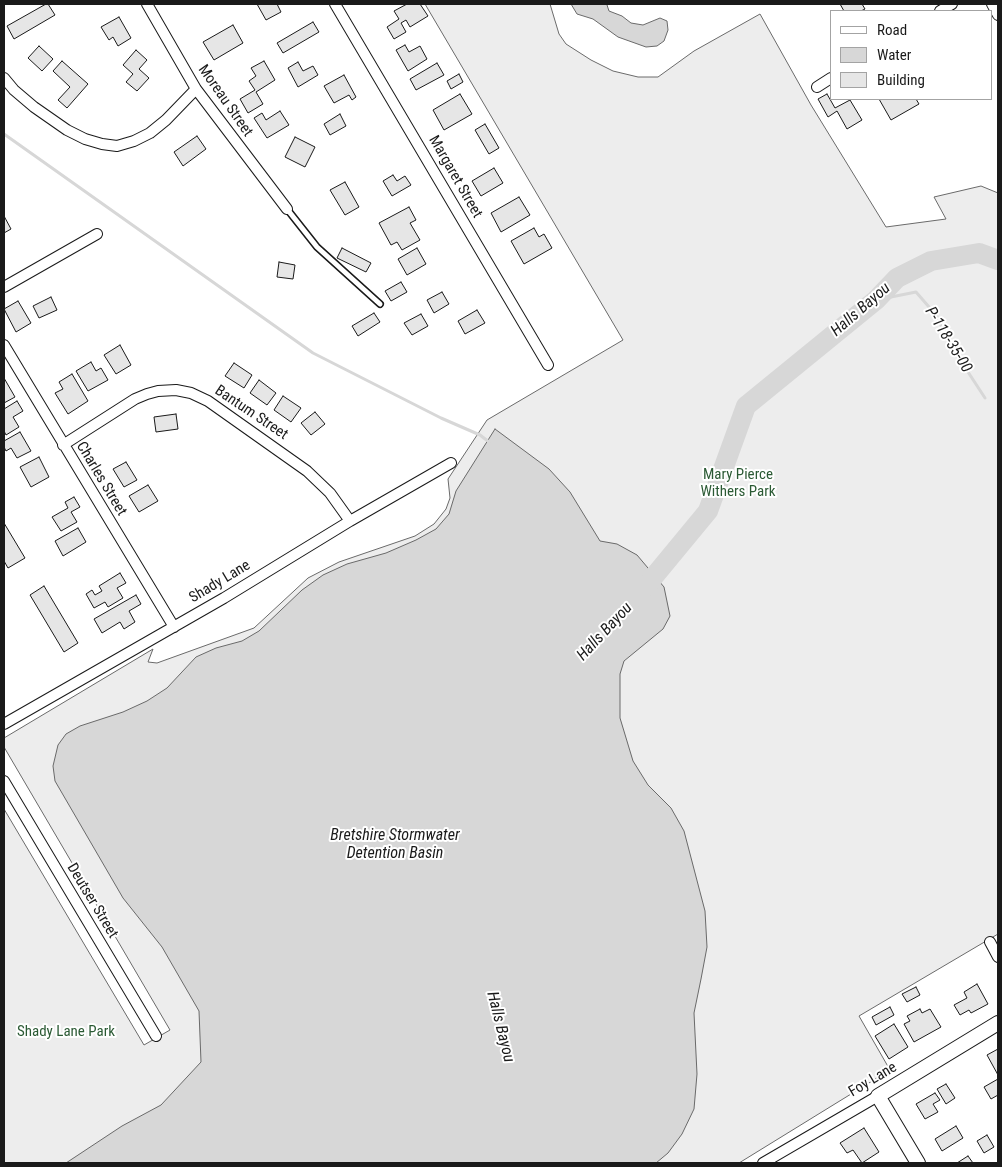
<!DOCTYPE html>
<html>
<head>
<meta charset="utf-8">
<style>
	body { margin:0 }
	#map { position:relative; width:1002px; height:1167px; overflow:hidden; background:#fff; font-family:"Roboto Condensed",sans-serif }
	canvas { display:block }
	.frame { position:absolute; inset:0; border:5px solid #1a1a1a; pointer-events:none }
	.legend { position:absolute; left:830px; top:10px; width:162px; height:90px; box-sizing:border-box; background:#fff; border:1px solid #a3a3a3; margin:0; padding:6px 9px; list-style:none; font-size:15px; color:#1a1a1a }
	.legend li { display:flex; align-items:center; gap:10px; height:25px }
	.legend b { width:25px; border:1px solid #a3a3a3 }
</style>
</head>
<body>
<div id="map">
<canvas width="1002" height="1167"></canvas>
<div class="frame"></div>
<ul class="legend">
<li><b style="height:6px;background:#fff"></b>Road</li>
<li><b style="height:14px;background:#d7d7d7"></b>Water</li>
<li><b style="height:14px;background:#e6e6e6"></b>Building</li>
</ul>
</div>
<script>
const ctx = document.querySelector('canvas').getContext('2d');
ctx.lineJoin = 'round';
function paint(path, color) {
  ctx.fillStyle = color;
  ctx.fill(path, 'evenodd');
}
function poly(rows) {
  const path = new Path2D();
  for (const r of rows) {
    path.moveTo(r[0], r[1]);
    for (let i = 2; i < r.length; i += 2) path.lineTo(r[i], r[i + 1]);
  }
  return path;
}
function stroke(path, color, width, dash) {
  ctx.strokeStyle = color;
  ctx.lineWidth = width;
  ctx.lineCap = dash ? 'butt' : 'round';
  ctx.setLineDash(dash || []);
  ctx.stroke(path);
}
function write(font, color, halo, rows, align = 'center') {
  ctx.font = font + ' "Roboto Condensed",sans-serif';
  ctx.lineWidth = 4;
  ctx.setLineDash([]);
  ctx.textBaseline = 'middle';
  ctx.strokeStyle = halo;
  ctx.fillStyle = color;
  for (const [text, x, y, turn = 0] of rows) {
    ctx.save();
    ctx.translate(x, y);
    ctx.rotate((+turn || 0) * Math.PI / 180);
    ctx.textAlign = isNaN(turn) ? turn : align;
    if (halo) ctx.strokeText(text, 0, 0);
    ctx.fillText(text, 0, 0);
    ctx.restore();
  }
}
const built = poly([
	[425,4,550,4,559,34,566,44,591,60,613,71,638,77,658,77,694,51,760,14,811,105,886,227,946,219,934,197,981,186,998,193,998,934,859,1016,890,1070,739,1163,4,1163,4,809,144,1045,170,1030,4,747,4,738,153,649,148,662,157,663,254,628,308,578,339,562,415,536,434,524,446,509,450,498,448,479,487,420,623,340,425,4]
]);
paint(built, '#ededed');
stroke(built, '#6a6a6a', 1);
const water = poly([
	[571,4,609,4,607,5,609,11,622,16,631,23,643,25,660,18,667,21,668,30,664,41,657,46,646,47,618,37,593,19,577,14,571,4],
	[495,429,549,469,570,492,600,541,617,544,637,555,664,587,670,616,663,629,624,661,620,674,620,718,633,761,648,785,671,808,684,831,705,911,707,947,701,979,694,1013,697,1074,694,1109,682,1134,668,1153,656,1163,66,1163,122,1126,161,1105,201,1062,199,1011,162,947,123,898,55,781,53,766,58,745,66,734,80,726,123,712,147,701,167,688,196,657,216,648,242,641,259,631,302,590,323,575,347,564,386,553,416,540,436,529,449,514,456,491,495,429]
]);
paint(water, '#d7d7d7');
stroke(water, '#6a6a6a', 1);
stroke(poly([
	[4,134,313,353,441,418,480,435,489,442],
	[876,300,916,292,936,315,953,349,985,398]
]), '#d7d7d7', 3);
stroke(poly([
	[637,597,708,511,746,406,876,300,897,278,931,261,979,253,998,260]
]), '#d7d7d7', 20);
const building = poly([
	[46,4,48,4,55,15,14,39,7,26,46,4],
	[257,4,277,4,281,12,266,20,257,4],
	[407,4,420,4,428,16,410,27,406,20,401,23,406,32,394,39,387,27,399,19,394,11,407,4],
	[840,4,862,4,865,9,861,11,844,11,840,4],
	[119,17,131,38,118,46,113,37,109,40,101,27,119,17],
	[313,22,319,32,283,53,277,43,313,22],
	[233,25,243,43,214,60,203,42,233,25],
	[405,45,409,52,420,46,427,59,408,71,396,50,405,45],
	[39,46,53,59,42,71,28,58,39,46],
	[136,50,147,60,139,69,149,78,137,91,126,82,133,74,123,65,136,50],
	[62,61,88,84,67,108,58,100,70,87,53,71,62,61],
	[264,61,275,80,256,92,263,104,248,113,240,99,255,90,249,81,256,76,251,68,264,61],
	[298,62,303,71,313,66,318,75,298,87,288,68,298,62],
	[437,63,444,75,416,90,410,79,437,63],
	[459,74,463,82,451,89,447,81,459,74],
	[344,75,356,97,352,100,349,95,334,103,324,86,344,75],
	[460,94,472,114,444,130,433,110,460,94],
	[827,94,835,108,850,100,862,120,847,129,837,111,828,117,818,99,827,94],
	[879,99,916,99,919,104,891,120,879,99],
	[280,111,289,125,267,138,254,118,262,113,266,120,280,111],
	[340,114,346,126,330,135,324,124,340,114],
	[485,124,499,148,489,154,475,130,485,124],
	[197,136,206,149,183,166,174,152,197,136],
	[295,137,315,147,305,167,285,157,295,137],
	[494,168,503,183,481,196,472,181,494,168],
	[393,175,397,181,405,176,411,185,392,196,383,181,393,175],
	[345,182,359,207,345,215,330,190,345,182],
	[519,197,530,215,501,232,491,213,519,197],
	[409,207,416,220,410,223,420,240,402,250,397,242,391,245,379,223,409,207],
	[4,216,11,229,4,233,4,216],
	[534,228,539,237,544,234,552,248,524,264,511,241,534,228],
	[342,248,371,263,366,272,337,258,342,248],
	[417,248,426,264,407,275,398,259,417,248],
	[279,262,295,265,293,279,277,277,279,262],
	[401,282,407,292,391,301,385,291,401,282],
	[442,292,449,304,434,313,427,300,442,292],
	[51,297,57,310,39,318,33,306,51,297],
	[18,301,31,323,16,332,4,309,18,301],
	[477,310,485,323,465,334,458,321,477,310],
	[374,313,380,322,358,336,352,326,374,313],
	[421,314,428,326,412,335,404,323,421,314],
	[120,345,131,365,116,374,104,355,120,345],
	[91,362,96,371,101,368,108,380,88,391,76,371,91,362],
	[234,363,252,375,244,388,225,376,234,363],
	[72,374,88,401,68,414,55,393,63,389,59,382,72,374],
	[4,378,15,397,4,403,4,378],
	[259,380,276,393,267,405,250,393,259,380],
	[283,396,301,408,291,422,274,410,283,396],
	[17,401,23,411,13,417,19,427,6,435,4,431,4,409,17,401],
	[315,412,325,424,311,435,301,423,315,412],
	[176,414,178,429,156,432,154,417,176,414],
	[20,432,31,451,17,458,11,448,6,451,4,447,4,441,20,432],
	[39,457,49,477,31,487,20,467,39,457],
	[126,462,137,480,124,487,113,469,126,462],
	[148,485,158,501,139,512,129,496,148,485],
	[74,497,80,507,71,512,77,522,61,531,52,517,68,508,65,502,74,497],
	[4,523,25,558,8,568,4,561,4,523],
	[78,528,86,542,63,556,55,541,78,528],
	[120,573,126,583,117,588,123,598,108,607,105,602,94,608,86,594,92,590,95,595,102,591,99,586,120,573],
	[44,586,78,643,64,652,30,595,44,586],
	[136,595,141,604,129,611,135,622,124,629,120,622,102,633,94,619,136,595],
	[977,984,988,1004,971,1013,969,1010,960,1015,954,1005,967,998,964,992,977,984],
	[916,987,920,995,907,1002,902,994,916,987],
	[890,1007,894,1015,876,1025,872,1017,890,1007],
	[920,1009,922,1013,930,1009,941,1027,914,1042,904,1024,910,1021,907,1016,920,1009],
	[894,1024,908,1047,889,1059,875,1036,894,1024],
	[998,1049,998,1075,987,1055,998,1049],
	[998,1079,998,1095,991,1099,984,1087,998,1079],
	[946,1084,955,1098,946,1104,937,1089,946,1084],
	[935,1093,940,1100,933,1104,938,1112,925,1119,916,1104,935,1093],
	[956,1126,963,1138,942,1151,935,1139,956,1126],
	[864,1128,879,1152,862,1163,853,1150,847,1153,840,1143,864,1128],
	[987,1135,994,1147,984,1153,977,1141,987,1135],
	[968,1156,973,1163,957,1163,968,1156]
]);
paint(building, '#e6e6e6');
stroke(building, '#1a1a1a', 1);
const lane = poly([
	[287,209,317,247,380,304]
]);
const street = poly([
	[147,4,196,89,287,209],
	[335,4,548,365],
	[992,4,998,15],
	[940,11,952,4],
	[4,78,14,90,34,107,67,130,85,139,102,144,117,146,134,141,150,133,166,120,196,89],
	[817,87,831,78],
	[4,287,97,234],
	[4,345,174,627],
	[63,445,135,399,147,394,158,391,176,390,191,393,208,401,307,471,330,493,350,521],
	[4,724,224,598,350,521,451,463],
	[4,781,156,1036],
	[990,942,998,957],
	[763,1163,878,1096]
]);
const secondary = poly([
	[918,1163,878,1096,998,1023]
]);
stroke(lane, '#1a1a1a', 8);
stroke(street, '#1a1a1a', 12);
stroke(secondary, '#1a1a1a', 16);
stroke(lane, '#fff', 5);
stroke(street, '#fff', 10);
stroke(secondary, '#fff', 14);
write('15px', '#1a1a1a', '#fff', [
	["Moreau Street",225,101,55],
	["Margaret Street",455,177,60],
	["Bantum Street",251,413,34],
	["Charles Street",101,479,59],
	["Shady Lane",220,582,-31],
	["Deutser Street",92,901,59],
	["Foy Lane",873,1080,-31]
]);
write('15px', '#2b5a34', '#fff', [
	["Mary Pierce",738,475],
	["Withers Park",738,492],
	["Shady Lane Park",66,1032]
]);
write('italic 16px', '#1a1a1a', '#fff', [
	["Halls Bayou",861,310,-41],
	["P-118-35-00",948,340,58],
	["Halls Bayou",605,632,-47],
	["Bretshire Stormwater",395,836],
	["Detention Basin",395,854],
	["Halls Bayou",500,1027,76]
]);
</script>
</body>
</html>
